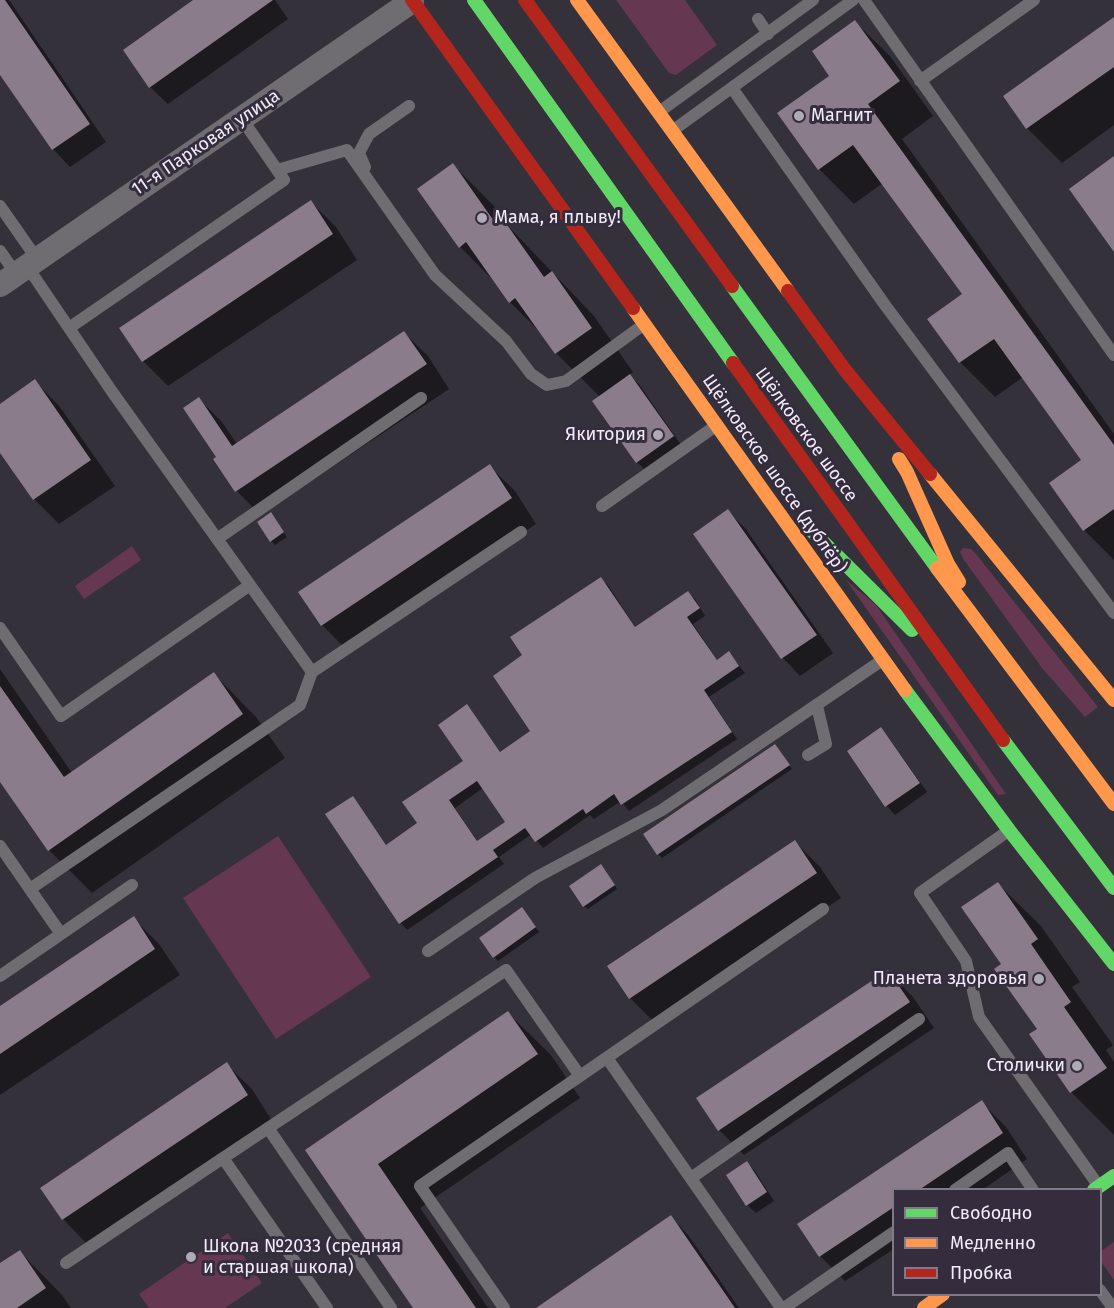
<!DOCTYPE html>
<html>
<head>
<meta charset="utf-8">
<style>
	body { margin:0 }
	#map { position:relative; width:1114px; height:1308px; overflow:hidden; background:#35313a; font-family:"Fira Sans",sans-serif }
	canvas { display:block }
	.legend { position:absolute; left:892px; top:1188px; width:210px; height:108px; box-sizing:border-box; background:#352d3e; border:2px solid #807988; margin:0; padding:8px 10px; list-style:none; font-size:18px; color:#f1ecf7 }
	.legend li { display:flex; align-items:center; gap:12px; height:30px }
	.legend b { width:30px; border:2px solid #807988 }
</style>
</head>
<body>
<div id="map">
<canvas width="1114" height="1308"></canvas>
<ul class="legend">
<li><b style="height:8px;background:#63d668"></b>Свободно</li>
<li><b style="height:8px;background:#ff974d"></b>Медленно</li>
<li><b style="height:8px;background:#b3261e"></b>Пробка</li>
</ul>
</div>
<script>
const ctx = document.querySelector('canvas').getContext('2d');
ctx.lineJoin = 'round';
function paint(path, color) {
  ctx.fillStyle = color;
  ctx.fill(path, 'evenodd');
}
function poly(rows) {
  const path = new Path2D();
  for (const r of rows) {
    path.moveTo(r[0], r[1]);
    for (let i = 2; i < r.length; i += 2) path.lineTo(r[i], r[i + 1]);
  }
  return path;
}
function stroke(path, color, width, dash) {
  ctx.strokeStyle = color;
  ctx.lineWidth = width;
  ctx.lineCap = dash ? 'butt' : 'round';
  ctx.setLineDash(dash || []);
  ctx.stroke(path);
}
function write(font, color, halo, rows, align = 'center') {
  ctx.font = font + ' "Fira Sans",sans-serif';
  ctx.lineWidth = 6;
  ctx.setLineDash([]);
  ctx.textBaseline = 'middle';
  ctx.strokeStyle = halo;
  ctx.fillStyle = color;
  for (const [text, x, y, turn = 0] of rows) {
    ctx.save();
    ctx.translate(x, y);
    ctx.rotate((+turn || 0) * Math.PI / 180);
    ctx.textAlign = isNaN(turn) ? turn : align;
    if (halo) ctx.strokeText(text, 0, 0);
    ctx.fillText(text, 0, 0);
    ctx.restore();
  }
}
paint(poly([
	[616,0,685,0,717,45,676,75,669,73],
	[132,546,141,560,84,599,75,586],
	[963,548,971,549,976,554,1098,707,1085,717,1042,668,964,560,960,552],
	[846,580,876,605,1006,794,998,795],
	[278,836,371,977,276,1039,183,898],
	[228,1233,262,1283,225,1308,149,1308,139,1294],
	[1114,1242,1114,1280,1100,1260,1101,1251]
]), '#653750');
paint(poly([
	[0,0,9,0,106,142,70,167,53,149,0,72],
	[196,0,275,0,288,19,168,104,150,87],
	[1114,19,1114,125,1062,163,1027,128],
	[855,22,890,56,933,116,902,139,1114,434,1114,560,1084,530,1083,461,1023,377,995,397,960,362,929,319,964,295,883,183,854,204,819,169,831,76],
	[453,165,496,208,510,228,594,316,633,372,629,375,639,384,681,445,645,470,637,462,600,397,556,353,542,334,510,302,499,286,460,247],
	[311,202,336,227,357,260,168,386,143,361],
	[404,333,428,356,449,389,260,515,237,491,215,459,218,457,199,399,222,422,237,444],
	[35,381,60,407,115,486,59,524,34,499,0,450,0,406],
	[489,466,515,491,536,524,347,650,322,625],
	[727,511,745,528,833,653,800,676,783,658,695,534],
	[274,518,287,537,275,545,271,541],
	[601,579,608,585,636,628,688,593,695,599,705,616,693,624,718,661,729,653,745,673,709,697,737,739,629,811,621,801,594,819,590,815,543,848,532,834,499,857,504,864,407,930,401,923,327,815,352,797,387,846,419,824,465,761,467,706,501,753,532,731,524,656],
	[483,788,507,822,478,842,455,808],
	[0,669,72,773,214,674,256,717,285,758,92,893,49,850,0,780],
	[881,729,889,738,927,792,895,815,887,806,849,752],
	[775,746,792,769,662,858,658,854,645,835],
	[795,842,820,867,841,898,655,1023,630,998],
	[604,870,617,889,588,909,584,906],
	[998,884,1041,926,1080,982,1072,987,1113,1045,1106,1050,1114,1062,1114,1135,1071,1092,1031,1035,1039,1029,1003,964],
	[526,913,539,932,498,961,494,957],
	[133,918,159,944,180,975,0,1095,0,1008],
	[888,972,913,997,934,1028,744,1155,719,1130],
	[508,1013,551,1055,580,1098,420,1208,488,1308,415,1308,307,1151],
	[226,1064,252,1089,272,1121,88,1245,63,1219,42,1188],
	[981,1102,1006,1127,1027,1159,982,1190,894,1190,894,1249,845,1281,820,1256],
	[747,1163,755,1171,774,1201,756,1213,747,1205],
	[671,1217,688,1235,739,1308,549,1308],
	[20,1252,62,1295,71,1308,0,1308,0,1265]
]), '#0007');
paint(poly([
	[0,0,5,0,90,124,52,150,0,75],
	[193,0,273,0,149,88,123,50],
	[1114,17,1114,67,1026,129,1003,96],
	[855,20,900,81,868,104,1114,445,1114,509,1083,531,1049,483,1081,460,994,339,959,363,927,319,962,294,853,145,818,170,777,113,829,76,812,51],
	[1114,156,1114,252,1069,189],
	[453,163,496,224,503,219,544,277,552,271,592,328,555,354,515,298,509,303,466,242,459,248,417,189],
	[311,200,333,234,142,362,119,328],
	[404,331,427,364,235,492,213,459,216,457,183,408,199,397,232,446],
	[630,374,674,436,636,463,592,401],
	[35,379,91,460,33,500,0,453,0,404],
	[490,464,512,498,321,626,298,592],
	[728,509,817,635,781,659,693,534],
	[271,512,284,532,270,542,257,522],
	[601,577,635,627,688,591,700,608,687,617,717,660,729,651,739,666,704,690,732,732,621,805,614,794,586,814,583,809,535,842,525,828,493,850,498,857,399,924,325,814,353,796,386,845,417,823,402,802,463,761,438,725,467,704,500,752,530,731,493,676,522,655,510,637],
	[477,781,505,822,477,841,449,800],
	[214,672,243,714,48,851,0,782,0,686,64,777],
	[881,727,920,783,885,807,847,751],
	[775,744,790,765,657,855,643,834],
	[795,840,817,873,629,999,607,966],
	[601,864,615,885,583,907,569,886],
	[998,882,1038,939,1031,944,1071,1002,1064,1007,1107,1068,1070,1093,1029,1034,1037,1029,994,969,1001,964,961,907],
	[522,907,536,927,493,958,479,938],
	[134,916,155,949,0,1054,0,1006],
	[888,970,910,1002,718,1131,696,1098],
	[508,1011,538,1054,378,1164,476,1308,413,1308,305,1150],
	[227,1062,248,1095,62,1220,40,1188],
	[982,1100,1003,1133,919,1190,894,1190,894,1207,819,1257,797,1224],
	[747,1161,767,1192,746,1206,726,1175],
	[671,1215,735,1308,536,1308],
	[20,1250,46,1288,17,1308,0,1308,0,1263]
]), '#8a7c8b');
stroke(poly([
	[864,0,1114,355],
	[758,19,768,34],
	[920,81,1034,0],
	[732,88,885,305,1114,613],
	[659,112,813,0],
	[672,131,853,0],
	[365,167,359,153,369,134,409,106],
	[277,170,347,150,435,275,506,341,531,374,547,385,566,381,643,325],
	[0,206,37,259],
	[0,251,16,274],
	[27,266,113,393,312,672,521,532],
	[69,328,284,180,242,119],
	[602,506,717,425],
	[217,539,421,398],
	[0,628,61,716,250,585],
	[808,755,826,744,817,706],
	[1008,831,920,893,966,961,979,1017,1098,1185],
	[0,846,61,934,0,976],
	[30,889,300,705,312,672],
	[61,934,132,885],
	[428,951,535,878,662,810,881,661],
	[607,1058,781,1308],
	[268,1128,391,1308],
	[223,1158,506,970,580,1076,823,909],
	[691,1178,919,1019],
	[955,1190,1008,1153,1033,1190],
	[66,1263,223,1158,327,1308],
	[1100,1290,1113,1308],
	[504,1308,420,1186,580,1076],
	[784,1308,894,1232]
]), '#6f6c72', 12);
stroke(poly([
	[0,285,412,1]
]), '#6f6c72', 24);
stroke(poly([
	[474,0,733,363],
	[732,286,937,568],
	[808,527,912,630],
	[905,690,1009,830,1114,964],
	[1003,740,1114,888],
	[1094,1190,1114,1176]
]), '#63d668', 14);
stroke(poly([
	[577,0,788,291],
	[633,308,905,690],
	[899,459,907,472,948,564,959,582],
	[930,474,1114,700],
	[937,568,1114,804],
	[924,1308,943,1294]
]), '#ff974d', 14);
stroke(poly([
	[412,0,633,308],
	[525,0,732,286],
	[788,291,845,370,930,474],
	[733,363,1003,740]
]), '#b3261e', 14);
for (const [x, y, r, color] of [
	[799,116,6,"#afabb5"],
	[482,218,6,"#afabb5"],
	[658,435,6,"#afabb5"],
	[1039,979,6,"#afabb5"],
	[1077,1066,6,"#afabb5"],
	[191,1257,6,"#afabb5"]
]) {
  const dot = new Path2D();
  dot.arc(x, y, r, 0, 2 * Math.PI);
  ctx.fillStyle = color;
  ctx.fill(dot);
  stroke(dot, '#352d3e', 2);
}
write('18px', '#f1ecf7', '#352d3e', [
	["Магнит",811,116],
	["Мама, я плыву!",494,218],
	["Якитория",646,435,"right"],
	["Планета здоровья",1027,979,"right"],
	["Столички",1065,1066,"right"],
	["Школа №2033 (средняя",203,1247],
	["и старшая школа)",203,1268]
], 'left');
write('18px', '#f1ecf7', '#352d3e', [
	["11-я Парковая улица",206,143,-34],
	["Щёлковское шоссе",806,435,54],
	["Щёлковское шоссе (дублёр)",774,474,55]
]);
</script>
</body>
</html>
